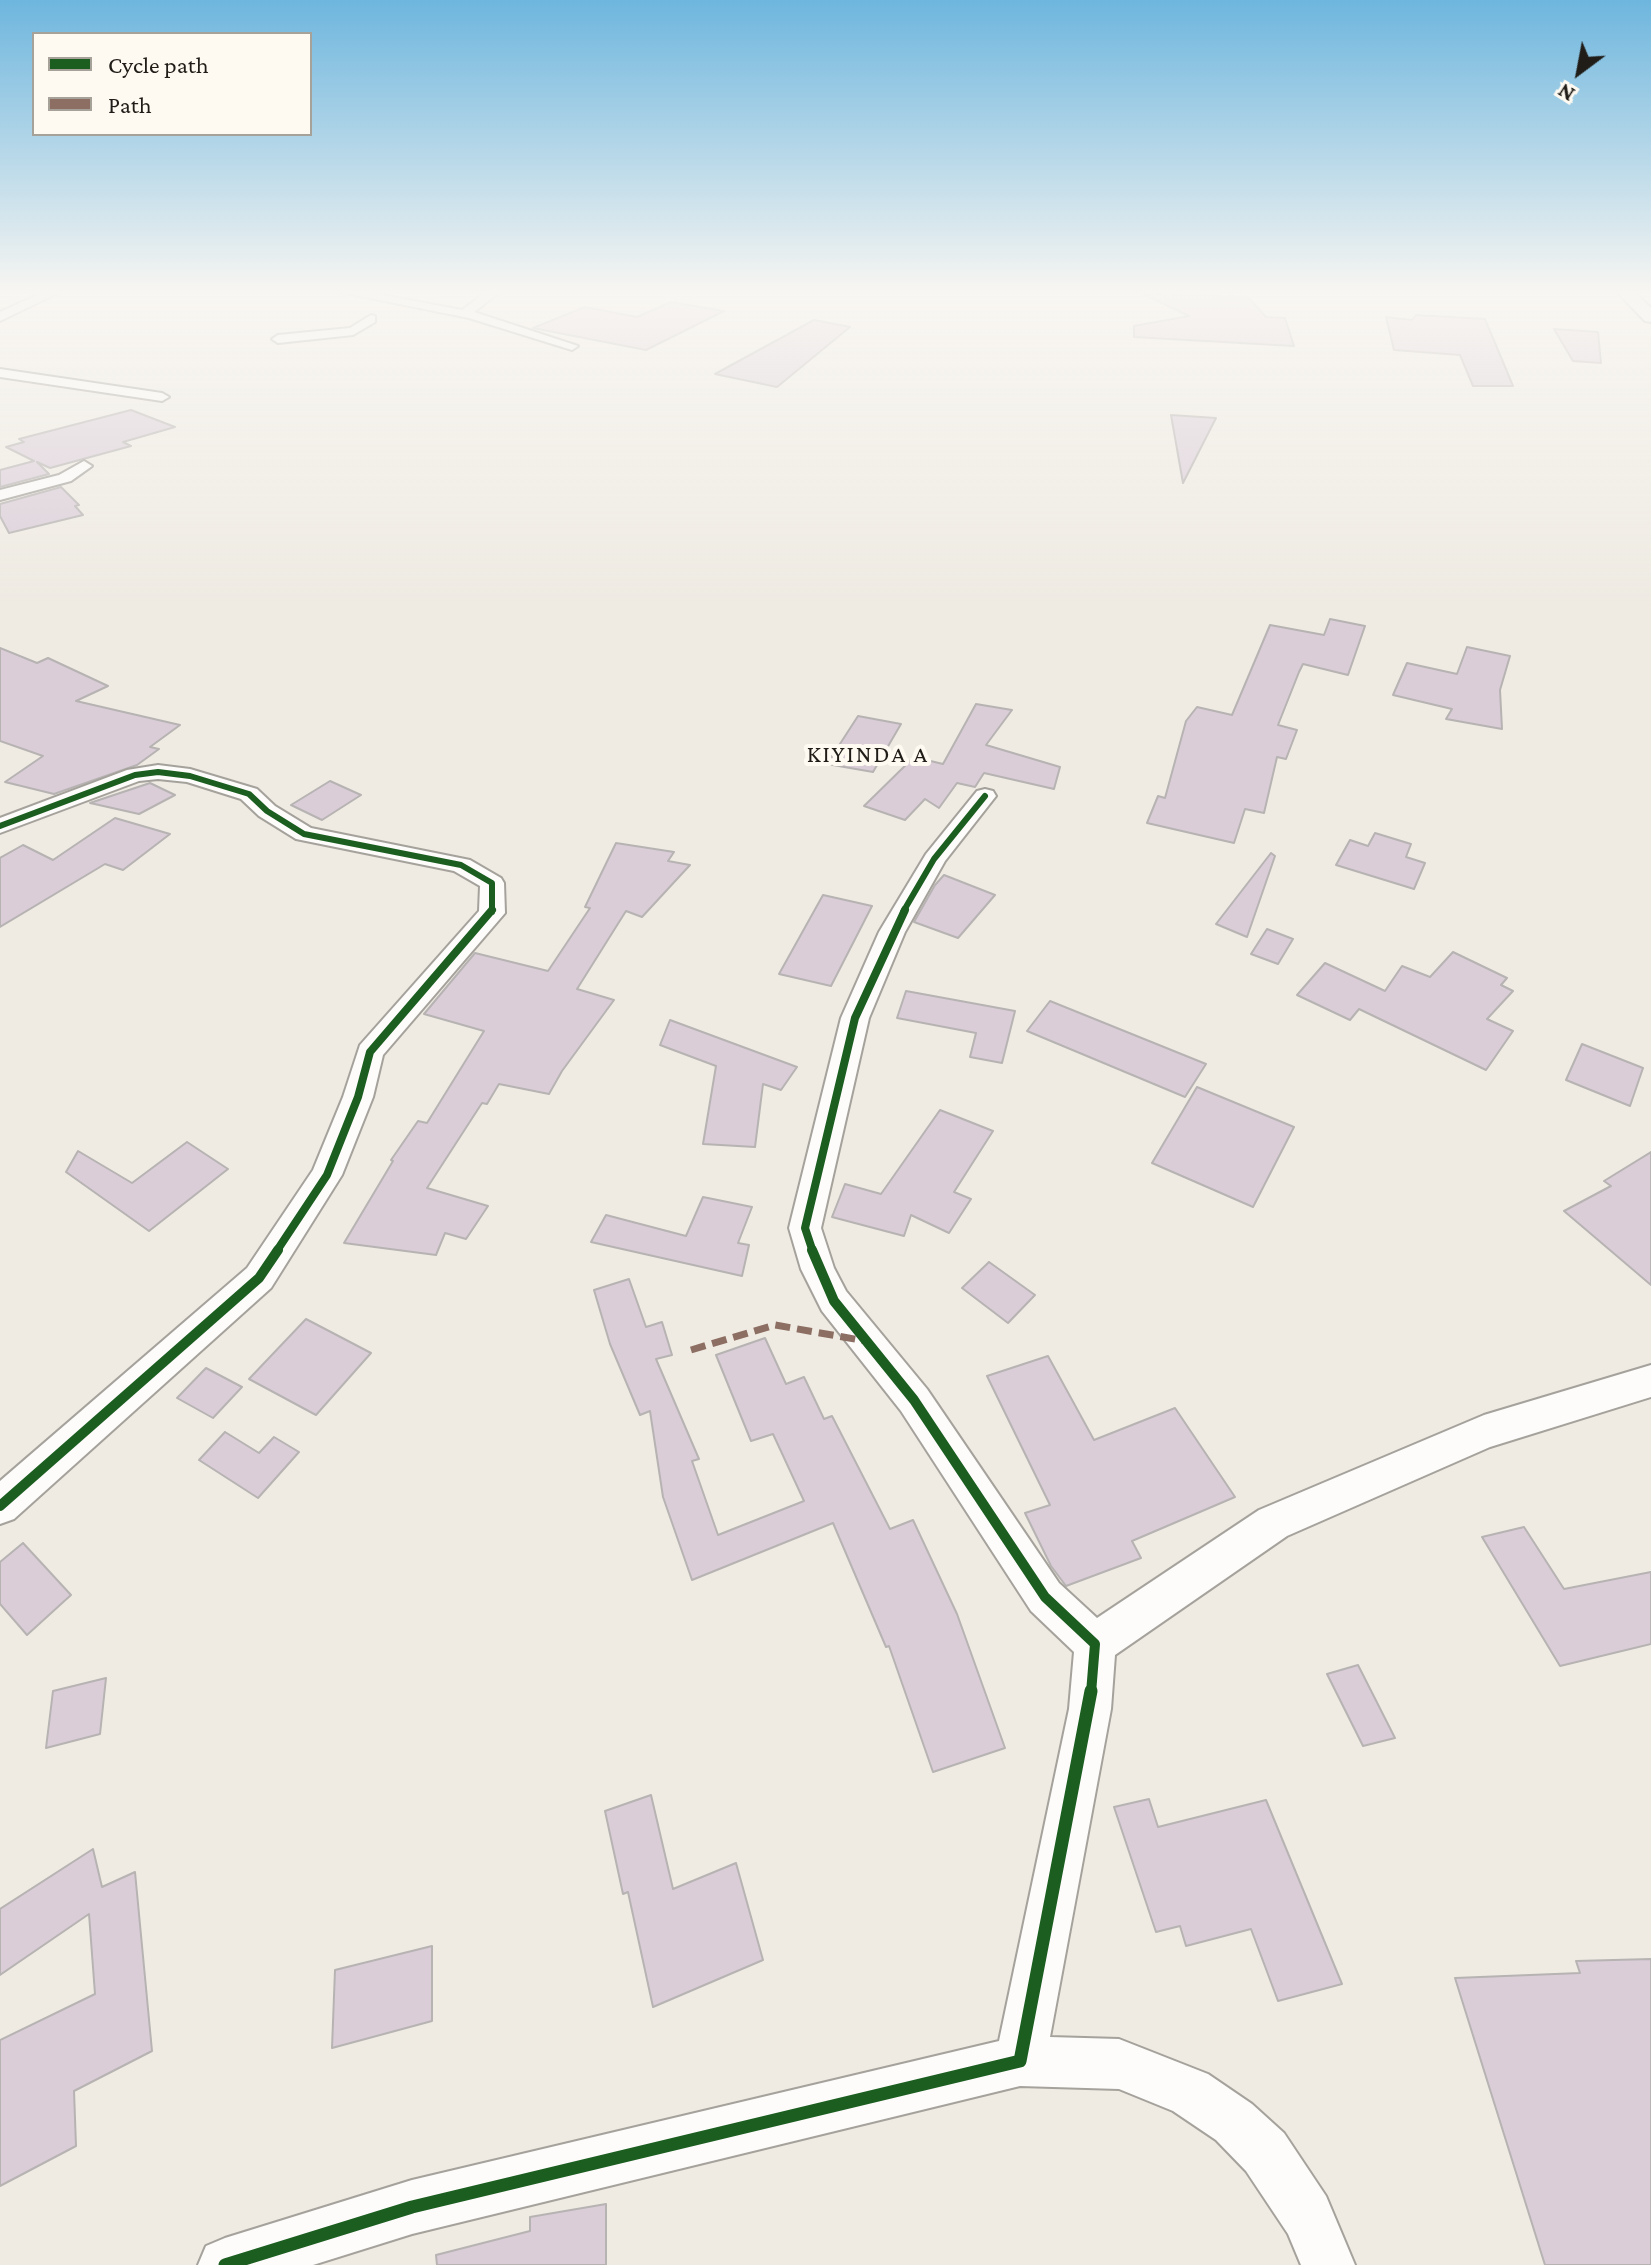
<!DOCTYPE html>
<html>
<head>
<meta charset="utf-8">
<style>
	body { margin:0 }
	#map { position:relative; width:1651px; height:2265px; overflow:hidden; background:#efebe3; font-family:"Crimson Pro",serif }
	canvas { display:block }
	.legend { position:absolute; left:32px; top:32px; width:280px; height:104px; box-sizing:border-box; background:#fffaf1; border:2px solid #a6a29a; margin:0; padding:10px 14px; list-style:none; font-size:24px; color:#201d18 }
	.legend li { display:flex; align-items:center; gap:16px; height:40px }
	.legend b { width:40px; border:2px solid #a6a29a }
	.north { position:absolute; left:1539px; top:32px; width:80px; height:80px; -webkit-text-stroke:6px #fffaf1; paint-order:stroke; rotate:212deg; font-size:22px; font-weight:700; line-height:32px; text-align:center; color:#201d18 }
	.north::after { content:''; display:block; margin:auto; width:28px; height:36px; background:#201d18; clip-path:polygon(50% 0,100% 100%,50% 72%,0 100%) }
</style>
</head>
<body>
<div id="map">
<canvas width="1651" height="2265"></canvas>
<ul class="legend">
<li><b style="height:10px;background:#1b5e20"></b>Cycle path</li>
<li><b style="height:10px;background:#8d6e63"></b>Path</li>
</ul>
<div class="north">N</div>
</div>
<script>
const ctx = document.querySelector('canvas').getContext('2d');
ctx.lineJoin = 'round';
function paint(path, color) {
  ctx.fillStyle = color;
  ctx.fill(path, 'evenodd');
}
function poly(rows) {
  const path = new Path2D();
  for (const r of rows) {
    path.moveTo(r[0], r[1]);
    for (let i = 2; i < r.length; i += 2) path.lineTo(r[i], r[i + 1]);
  }
  return path;
}
function stroke(path, color, width, dash) {
  ctx.strokeStyle = color;
  ctx.lineWidth = width;
  ctx.lineCap = dash ? 'butt' : 'round';
  ctx.setLineDash(dash || []);
  ctx.stroke(path);
}
function write(font, color, halo, rows, align = 'center') {
  ctx.font = font + ' "Crimson Pro",serif';
  ctx.lineWidth = 8;
  ctx.setLineDash([]);
  ctx.textBaseline = 'middle';
  ctx.strokeStyle = halo;
  ctx.fillStyle = color;
  for (const [text, x, y, turn = 0] of rows) {
    ctx.save();
    ctx.translate(x, y);
    ctx.rotate((+turn || 0) * Math.PI / 180);
    ctx.textAlign = isNaN(turn) ? turn : align;
    if (halo) ctx.strokeText(text, 0, 0);
    ctx.fillText(text, 0, 0);
    ctx.restore();
  }
}
const building = poly([
	[1143,294,1248,297,1266,317,1285,318,1294,346,1134,337,1134,326,1189,316,1143,294],
	[671,302,724,311,646,350,533,328,585,307,637,317,671,302],
	[1416,315,1485,319,1513,386,1473,386,1460,355,1394,350,1386,317,1412,320,1416,315],
	[814,320,850,327,777,387,715,374,814,320],
	[1554,329,1598,332,1601,363,1573,361,1554,329],
	[131,410,175,427,123,442,131,446,50,468,37,462,49,474,0,487,0,470,34,461,6,447,24,442,19,439,131,410],
	[1171,415,1216,418,1183,483,1171,415],
	[61,487,79,505,75,506,83,515,9,533,0,516,0,504,61,487],
	[1330,619,1365,626,1348,675,1303,664,1299,672,1278,725,1297,730,1286,759,1277,757,1264,813,1245,809,1234,843,1147,823,1158,796,1165,798,1186,721,1197,707,1232,715,1270,625,1324,635,1330,619],
	[1467,647,1510,656,1500,690,1502,729,1446,719,1452,709,1393,695,1407,663,1457,674,1467,647],
	[0,648,37,663,48,658,108,686,76,701,180,725,150,747,159,749,137,765,54,794,5,782,43,756,0,741,0,648],
	[976,704,1012,710,986,745,1060,767,1054,789,984,773,975,787,957,783,939,808,925,799,905,820,864,806,914,757,943,764,976,704],
	[858,716,901,724,873,772,827,764,858,716],
	[330,781,361,795,322,820,291,805,330,781],
	[150,783,175,795,139,814,90,803,150,783],
	[115,818,170,834,123,870,105,864,0,927,0,858,23,845,53,860,115,818],
	[1375,833,1411,844,1406,857,1425,863,1414,889,1336,865,1350,840,1368,846,1375,833],
	[616,843,674,852,668,861,690,865,642,917,626,911,577,989,614,1000,562,1071,549,1094,499,1084,487,1104,482,1103,427,1188,488,1206,466,1239,445,1233,436,1255,344,1243,393,1161,391,1160,418,1121,427,1123,484,1031,424,1014,475,953,548,971,590,908,585,907,616,843],
	[1271,853,1275,856,1247,937,1216,924,1271,853],
	[944,875,995,895,958,938,914,922,935,885,944,875],
	[823,895,872,906,831,986,779,974,823,895],
	[1267,929,1293,939,1278,964,1251,954,1267,929],
	[1453,952,1507,978,1501,985,1513,991,1487,1019,1513,1031,1486,1070,1359,1009,1350,1020,1297,995,1325,963,1385,991,1402,966,1430,977,1453,952],
	[906,991,1015,1011,1002,1063,970,1057,976,1033,897,1018,906,991],
	[1050,1001,1206,1064,1185,1097,1027,1031,1050,1001],
	[670,1020,797,1067,781,1090,763,1084,755,1147,703,1144,716,1066,660,1045,670,1020],
	[1582,1044,1643,1068,1630,1106,1566,1080,1582,1044],
	[1197,1087,1294,1127,1253,1207,1152,1163,1197,1087],
	[940,1110,993,1131,954,1192,971,1199,949,1233,911,1215,904,1236,832,1217,845,1184,881,1194,940,1110],
	[187,1142,228,1169,149,1231,66,1172,78,1151,132,1183,187,1142],
	[1651,1152,1651,1285,1564,1211,1611,1186,1604,1181,1651,1152],
	[703,1197,752,1207,738,1243,749,1245,742,1276,591,1242,606,1215,686,1236,703,1197],
	[989,1262,1035,1295,1008,1323,962,1288,989,1262],
	[629,1279,646,1327,662,1322,672,1355,656,1359,699,1459,692,1461,718,1535,804,1501,773,1434,751,1441,716,1355,765,1338,786,1384,804,1377,824,1419,832,1416,890,1529,913,1520,957,1614,1005,1748,933,1772,889,1646,886,1647,833,1523,692,1580,663,1497,650,1411,640,1415,610,1344,594,1290,629,1279],
	[306,1319,371,1353,316,1415,249,1379,306,1319],
	[1048,1356,1094,1440,1175,1408,1235,1497,1132,1541,1141,1558,1066,1586,1051,1566,1025,1513,1050,1505,987,1376,1048,1356],
	[206,1368,242,1387,213,1418,177,1398,206,1368],
	[225,1432,259,1453,274,1437,299,1452,258,1498,199,1460,225,1432],
	[1524,1527,1564,1589,1651,1572,1651,1644,1560,1666,1482,1537,1524,1527],
	[23,1543,71,1595,27,1635,0,1604,0,1562,23,1543],
	[1358,1665,1395,1738,1363,1746,1327,1674,1358,1665],
	[106,1678,100,1734,46,1748,53,1691,106,1678],
	[651,1795,673,1889,736,1863,763,1960,653,2007,628,1892,623,1894,605,1811,651,1795],
	[1149,1799,1158,1827,1266,1800,1342,1984,1278,2001,1251,1929,1186,1946,1180,1926,1156,1932,1114,1807,1149,1799],
	[93,1849,102,1887,135,1872,152,2051,74,2091,76,2146,0,2186,0,2040,95,1994,89,1914,0,1975,0,1909,93,1849],
	[432,1946,432,2021,332,2048,335,1970,432,1946],
	[1651,1959,1651,2265,1545,2265,1455,1978,1580,1973,1576,1961,1651,1959],
	[606,2204,606,2265,437,2265,436,2255,530,2231,530,2217,606,2204]
]);
paint(building, '#dacdd8');
stroke(building, '#b6b3b2', 2);
const street = poly([
	[44,292,60,292,0,321,0,312,44,292],
	[340,292,366,292,462,310,486,292,500,292,474,312,578,346,572,350,469,318,340,292],
	[371,315,375,316,375,322,353,335,278,343,272,339,278,335,350,328,371,315],
	[0,369,162,393,169,397,162,401,0,377,0,369],
	[84,461,92,466,71,481,0,500,0,490,59,475,84,461],
	[158,765,190,769,257,789,275,806,311,828,470,860,501,878,504,883,505,913,383,1055,373,1097,342,1175,271,1288,14,1519,0,1524,0,1481,247,1268,313,1170,343,1097,360,1045,479,911,480,886,454,871,296,839,259,816,241,799,187,782,158,779,139,781,0,833,0,818,127,770,158,765],
	[985,789,993,791,996,796,945,861,905,932,869,1018,821,1228,834,1268,846,1291,927,1389,1059,1583,1097,1618,1259,1510,1484,1415,1651,1365,1651,1397,1490,1447,1287,1536,1115,1655,1111,1709,1050,2037,1119,2039,1208,2074,1252,2104,1284,2133,1326,2196,1355,2265,1301,2265,1288,2234,1246,2171,1216,2140,1173,2111,1119,2089,1020,2086,412,2234,313,2265,198,2265,206,2246,225,2238,412,2180,999,2041,1069,1709,1074,1652,1031,1611,901,1411,822,1311,801,1269,789,1228,841,1018,879,932,926,854,977,791,985,789]
]);
const secondary = poly([
	[1617,292,1634,292,1651,308,1651,322,1645,321,1617,292]
]);
stroke(street, '#a5a29c', 4);
stroke(secondary, '#a5a29c', 4);
paint(street, '#fdfcfb');
paint(secondary, '#fdfcfb');
stroke(poly([
	[691,1350,775,1325,866,1341]
]), '#8d6e63', 7, [15, 7]);
stroke(poly([
	[0,826,135,775,158,772,190,776,249,794,267,811,304,834,461,865,492,883,492,912],
	[903,912,934,859,985,796]
]), '#1b5e20', 6);
stroke(poly([
	[276,1252,327,1175,358,1097,370,1052,492,910],
	[813,1252,805,1228,855,1018,905,910]
]), '#1b5e20', 8);
stroke(poly([
	[812,1250,834,1301,914,1400,1045,1597,1095,1644,1091,1693],
	[0,1506,259,1278,278,1250]
]), '#1b5e20', 10);
stroke(poly([
	[225,2265,412,2207,1020,2061,1091,1691]
]), '#1b5e20', 13);
const sky = ctx.createLinearGradient(0, 0, 0, 609);
sky.addColorStop(0, '#6eb6de');
sky.addColorStop(0.48, '#f8f6f2');
sky.addColorStop(1, '#f8f6f200');
ctx.fillStyle = sky;
ctx.fillRect(0, 0, 1651, 609);
ctx.letterSpacing = '2px';
write('24px', '#201d18', '#fffaf1', [
	["KIYINDA A",868,755]
]);
ctx.letterSpacing = '0px';
</script>
</body>
</html>
